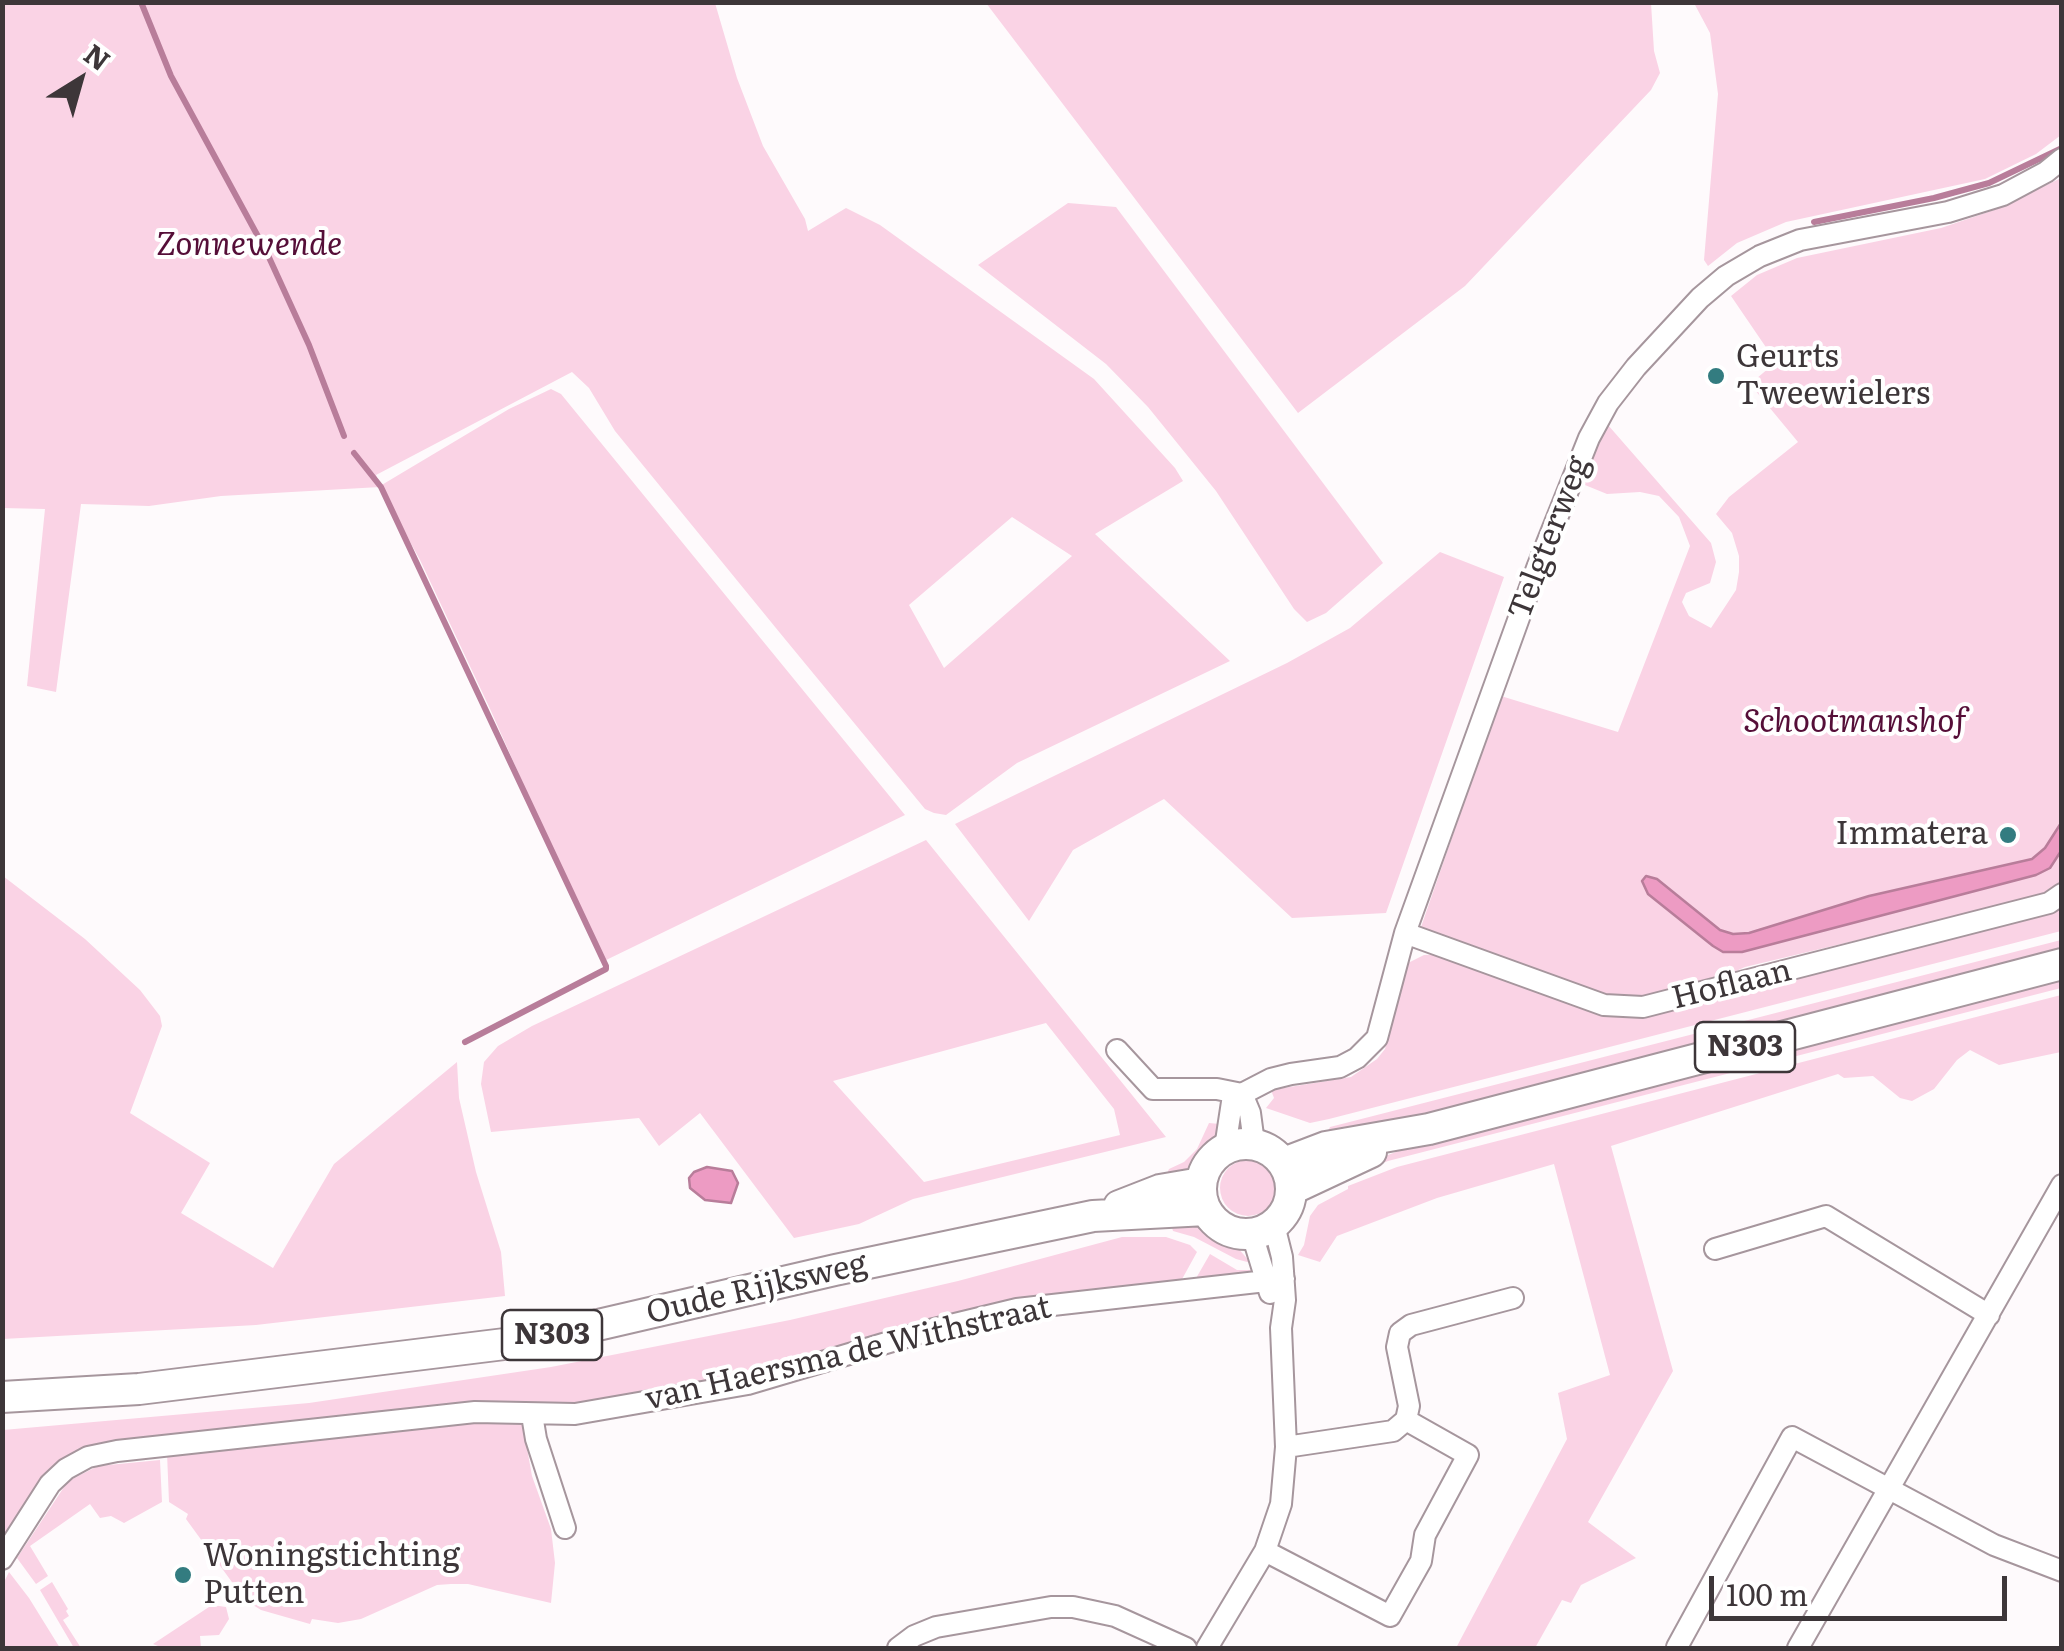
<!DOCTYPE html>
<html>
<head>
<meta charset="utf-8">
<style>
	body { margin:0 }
	#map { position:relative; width:2064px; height:1651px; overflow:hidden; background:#fefafc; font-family:Literata,serif }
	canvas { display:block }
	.frame { position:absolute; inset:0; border:5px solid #3d3639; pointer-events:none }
	.north { position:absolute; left:30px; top:30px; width:100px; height:100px; -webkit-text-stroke:8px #fff; paint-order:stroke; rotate:37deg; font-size:28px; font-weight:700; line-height:40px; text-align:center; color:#3d3639 }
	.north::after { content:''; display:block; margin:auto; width:35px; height:45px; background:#3d3639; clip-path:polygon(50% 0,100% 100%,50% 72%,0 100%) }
	.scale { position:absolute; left:1709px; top:1576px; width:298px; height:45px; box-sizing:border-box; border:5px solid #3d3639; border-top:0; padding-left:12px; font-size:30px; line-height:35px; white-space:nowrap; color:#3d3639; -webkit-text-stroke:8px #fff; paint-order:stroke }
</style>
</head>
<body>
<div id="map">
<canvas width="2064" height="1651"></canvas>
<div class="frame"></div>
<div class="north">N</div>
<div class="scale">100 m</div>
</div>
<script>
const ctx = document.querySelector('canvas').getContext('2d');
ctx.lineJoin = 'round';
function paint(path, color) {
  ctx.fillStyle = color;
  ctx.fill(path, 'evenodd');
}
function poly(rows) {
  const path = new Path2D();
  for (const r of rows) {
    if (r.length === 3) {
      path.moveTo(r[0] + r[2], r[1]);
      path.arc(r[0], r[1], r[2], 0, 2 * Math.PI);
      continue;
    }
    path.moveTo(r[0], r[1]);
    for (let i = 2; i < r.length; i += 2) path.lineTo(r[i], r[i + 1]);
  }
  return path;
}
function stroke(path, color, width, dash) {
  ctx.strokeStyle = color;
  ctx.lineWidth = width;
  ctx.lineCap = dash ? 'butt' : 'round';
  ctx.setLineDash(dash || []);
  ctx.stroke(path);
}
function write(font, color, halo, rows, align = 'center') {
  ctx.font = font + ' Literata,serif';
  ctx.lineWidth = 8;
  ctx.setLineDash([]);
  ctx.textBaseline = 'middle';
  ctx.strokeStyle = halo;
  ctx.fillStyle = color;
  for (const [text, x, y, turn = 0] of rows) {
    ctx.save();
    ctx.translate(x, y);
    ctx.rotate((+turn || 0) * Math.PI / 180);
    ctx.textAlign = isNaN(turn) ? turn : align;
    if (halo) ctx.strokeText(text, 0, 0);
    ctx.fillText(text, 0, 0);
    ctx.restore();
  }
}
paint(poly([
	[3,2,715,3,737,78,763,146,805,219,808,231,846,208,880,225,1094,379,1175,468,1183,481,1095,534,1230,661,1017,763,946,815,934,813,925,809,780,633,615,431,589,388,572,372,376,475,380,486,509,409,551,389,561,394,905,815,602,962,491,711,420,560,380,487,221,496,149,506,81,504,56,692,27,686,45,509,3,508],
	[1012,517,1072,556,944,668,909,605],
	[986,3,1651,3,1654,51,1660,73,1651,90,1465,286,1298,413],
	[1694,3,2061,3,2061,135,2036,154,1985,179,1786,222,1737,243,1708,266,1704,260,1718,94,1710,33],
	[2061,178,2061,823,2045,848,2032,859,1869,896,1749,933,1733,934,1720,930,1672,890,1646,876,1648,894,1723,952,1742,952,2036,875,2050,868,2061,851,2061,883,2054,892,2038,897,1745,967,1712,982,1645,1000,1622,1001,1486,956,1421,927,1501,696,1618,732,1690,546,1679,517,1659,496,1640,492,1607,494,1580,483,1608,425,1711,543,1716,562,1710,583,1686,593,1682,602,1689,616,1711,628,1736,590,1739,572,1739,556,1732,533,1716,514,1729,497,1798,442,1750,384,1776,362,1731,296,1757,275,1797,258,1941,228,1997,209],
	[1068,203,1116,207,1383,563,1326,613,1307,622,1294,609,1216,491,1148,407,1106,364,978,265],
	[1440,552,1504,577,1386,913,1292,918,1164,799,1073,850,1029,921,955,824,1287,663,1350,628],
	[926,840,1166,1137,913,1199,859,1224,794,1238,700,1113,659,1146,639,1118,491,1132,481,1084,484,1062,498,1046,532,1026],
	[1046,1023,1114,1109,1120,1135,924,1182,833,1081],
	[3,876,85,939,140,990,160,1016,162,1026,130,1113,210,1163,181,1213,273,1268,334,1164,457,1062,459,1098,476,1172,501,1252,505,1296,256,1325,3,1339],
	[2061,904,2061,931,1329,1119,1310,1123,1266,1108,1274,1098,1271,1090,1351,1077,1377,1059,1385,1049,1408,963,1424,955,1444,954,1460,965,1587,1007,1620,1015],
	[2061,940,2061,952,1331,1139,1328,1131,1330,1127],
	[2061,975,2061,988,1388,1161,1345,1178,1343,1172,1409,1147],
	[2061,995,2061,1052,1999,1065,1970,1050,1957,1060,1934,1089,1912,1101,1900,1098,1873,1076,1844,1078,1838,1074,1611,1146,1673,1371,1588,1522,1636,1558,1581,1585,1571,1603,1562,1600,1535,1648,1456,1648,1567,1439,1558,1393,1610,1375,1554,1164,1437,1198,1337,1236,1320,1262,1298,1255,1304,1245,1310,1216,1318,1205,1348,1189,1348,1186,1397,1167],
	[1209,1123,1220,1124,1216,1140,1190,1172,1165,1178,1169,1169,1184,1162,1197,1149],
	[1248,1188,28],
	[1170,1221,1202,1223,1237,1247,1251,1263,1236,1259,1194,1237,1173,1231],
	[1122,1237,1166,1237,1190,1245,1197,1252,1181,1281,693,1385,571,1406,457,1405,388,1410,92,1447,70,1455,44,1475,3,1543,3,1430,309,1403,551,1367,790,1320,958,1281],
	[1210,1254,1237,1270,1251,1270,1255,1274,1195,1280],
	[466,1417,519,1420,523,1426,532,1476,551,1529,555,1563,551,1603,468,1584,451,1584,437,1585,361,1619,338,1623,312,1619,310,1624,261,1610,245,1600,186,1519,188,1514,169,1502,167,1453],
	[160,1460,162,1502,124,1523,111,1516,100,1518,90,1504,30,1546,48,1576,36,1584,17,1558,68,1481,98,1466],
	[9,1572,29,1598,60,1648,3,1648,3,1584],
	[52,1582,68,1609,66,1611,69,1616,63,1620,81,1648,74,1648,40,1590],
	[212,1605,226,1607,229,1619,219,1635,200,1636,201,1648,163,1648,153,1644]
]), '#fad3e5');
const water = poly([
	[2061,823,2061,851,2050,868,2036,875,1742,952,1723,952,1713,946,1648,894,1642,881,1646,876,1657,879,1720,930,1733,934,1749,933,1869,896,2032,859,2045,848,2061,823],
	[707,1167,732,1171,738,1183,731,1203,705,1200,690,1188,689,1178,694,1172,707,1167]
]);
paint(water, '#ed9bc3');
stroke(water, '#b87d9a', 2.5);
stroke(poly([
	[141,2,171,76,267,253,309,345,344,436],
	[1814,222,1934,198,1989,183,2062,148],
	[354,453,381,487,606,966,606,969,465,1042]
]), '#b87d9a', 6);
const minor = poly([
	[1405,933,1604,1005,1643,1007,2049,903,2062,894],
	[1117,1050,1153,1089,1217,1089,1242,1094],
	[1242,1094,1250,1113,1254,1143],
	[1225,1148,1232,1102,1242,1094,1271,1079,1291,1074,1340,1067,1357,1058,1377,1038,1405,933,1537,568,1589,438,1608,403,1636,367,1700,298,1726,276,1760,256,1800,240,1948,212,2003,195,2046,172,2062,159],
	[1252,1234,1270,1293],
	[1715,1249,1826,1216,1989,1315],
	[532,1415,536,1439,565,1528],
	[1286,1447,1393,1431,1406,1420,1409,1406,1397,1347,1400,1333,1411,1325,1513,1298],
	[1265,1551,1390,1616,1421,1561,1425,1535,1468,1455,1406,1420],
	[2,1559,50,1484,66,1469,88,1457,117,1451,475,1412,575,1414,748,1384,930,1330,1017,1309,1284,1279],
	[898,1648,914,1636,936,1627,1051,1607,1073,1607,1115,1616,1186,1648],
	[1207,1648,1265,1551,1281,1504,1286,1447,1281,1328,1285,1300,1282,1257,1274,1225],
	[1679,1648,1677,1647,1792,1437,1994,1545,2062,1571],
	[1798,1648,2062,1185]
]);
const primary = poly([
	[1246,1189,45],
	[1284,1163,1326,1147,1429,1129,2062,964],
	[1292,1189,1371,1152],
	[1119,1206,1160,1190,1201,1183],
	[2,1397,139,1389,529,1341,835,1270,1093,1216,1206,1210]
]);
stroke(minor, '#a6969d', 24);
stroke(primary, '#a6969d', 34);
stroke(minor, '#fff', 20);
stroke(primary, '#fff', 30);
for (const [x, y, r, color] of [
	[1716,376,10,"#337c80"],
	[2008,835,10,"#337c80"],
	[183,1575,10,"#337c80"]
]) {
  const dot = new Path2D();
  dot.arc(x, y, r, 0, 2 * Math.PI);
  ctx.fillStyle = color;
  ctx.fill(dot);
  stroke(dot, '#fff', 4);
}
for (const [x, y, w] of [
	[1745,1047,100],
	[552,1335,100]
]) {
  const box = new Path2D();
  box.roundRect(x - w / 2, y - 25, w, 50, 8);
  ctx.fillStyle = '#fff';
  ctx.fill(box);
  stroke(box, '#3d3639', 2.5);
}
write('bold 30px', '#3d3639', null, [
	["N303",1745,1047],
	["N303",552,1335]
]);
write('italic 32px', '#550e38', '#fff', [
	["Zonnewende",249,246],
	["Schootmanshof",1855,723]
]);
write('32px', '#3d3639', '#fff', [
	["Geurts",1736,358],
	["Tweewielers",1736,395],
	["Immatera",1988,835,"right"],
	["Woningstichting",203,1557],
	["Putten",203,1594]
], 'left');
write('32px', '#3d3639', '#fff', [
	["Telgterweg",1550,538,-69],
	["Hoflaan",1732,985,-14],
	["Oude Rijksweg",757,1289,-13],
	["van Haersma de Withstraat",848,1354,-13]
]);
</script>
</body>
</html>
